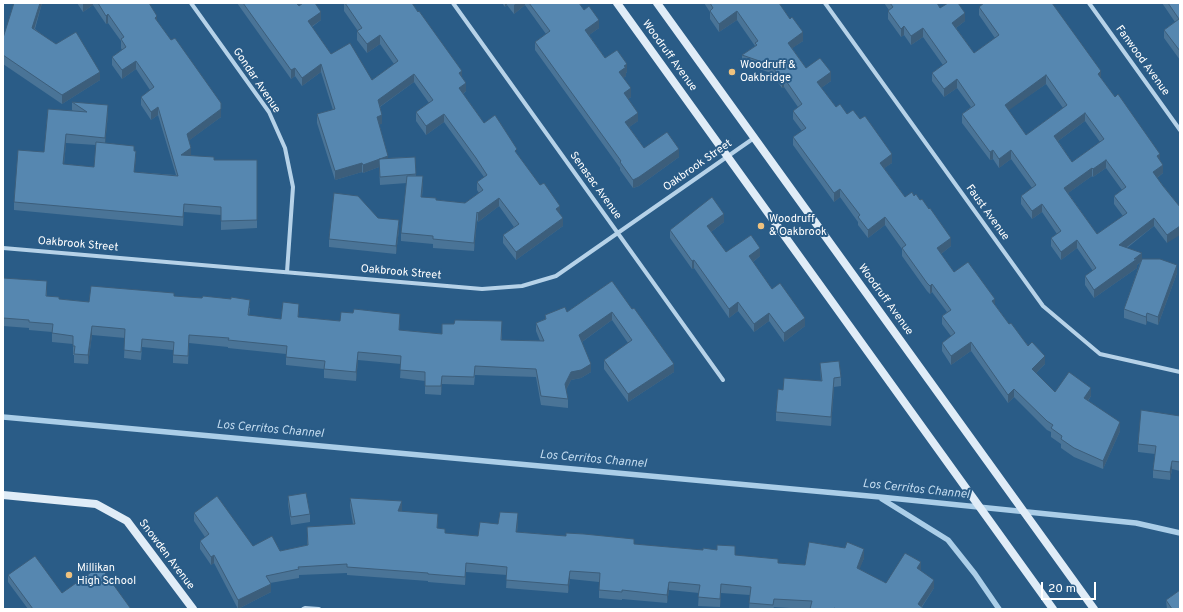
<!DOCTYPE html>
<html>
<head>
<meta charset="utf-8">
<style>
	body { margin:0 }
	#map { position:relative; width:1183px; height:612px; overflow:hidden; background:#2a5c87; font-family:Overpass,sans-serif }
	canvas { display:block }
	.frame { position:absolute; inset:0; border:4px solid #fff; pointer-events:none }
	.scale { position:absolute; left:1041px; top:582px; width:55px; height:18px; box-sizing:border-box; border:2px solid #fff; border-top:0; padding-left:5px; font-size:12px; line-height:14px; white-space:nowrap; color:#fff; -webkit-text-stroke:3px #2a5c87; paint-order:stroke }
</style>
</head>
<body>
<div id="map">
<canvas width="1183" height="612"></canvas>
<div class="frame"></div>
<div class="scale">20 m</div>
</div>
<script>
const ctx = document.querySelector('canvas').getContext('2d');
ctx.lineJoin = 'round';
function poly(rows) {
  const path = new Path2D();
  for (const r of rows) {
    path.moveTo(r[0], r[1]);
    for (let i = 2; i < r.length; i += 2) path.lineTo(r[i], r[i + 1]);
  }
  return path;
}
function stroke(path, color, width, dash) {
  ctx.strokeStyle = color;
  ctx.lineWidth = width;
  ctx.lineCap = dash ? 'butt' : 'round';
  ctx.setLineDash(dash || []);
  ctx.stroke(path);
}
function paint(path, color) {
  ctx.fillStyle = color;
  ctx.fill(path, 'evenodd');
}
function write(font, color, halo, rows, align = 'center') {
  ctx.font = font + ' Overpass,sans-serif';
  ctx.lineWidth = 4;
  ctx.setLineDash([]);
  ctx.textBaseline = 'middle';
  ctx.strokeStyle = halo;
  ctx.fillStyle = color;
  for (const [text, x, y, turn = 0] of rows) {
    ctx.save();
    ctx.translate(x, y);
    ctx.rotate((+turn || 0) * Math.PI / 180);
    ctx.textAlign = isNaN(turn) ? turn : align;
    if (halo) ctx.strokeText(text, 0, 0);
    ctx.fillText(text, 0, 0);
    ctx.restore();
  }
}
stroke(poly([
	[3,417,880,497,1136,523,1180,533],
	[882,499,948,540,975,574,999,609]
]), '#abcee8', 5.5);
stroke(poly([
	[191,3,269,112,285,148,293,187,287,272],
	[453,3,723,380],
	[825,3,1043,306,1100,354,1180,372],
	[1089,3,1180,130],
	[3,248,482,289,522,286,556,276,754,138],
	[303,609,305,608,319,609]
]), '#b6d2e8', 4);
stroke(poly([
	[617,3,1053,609],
	[657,3,1094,609],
	[3,495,96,504,127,521,193,609]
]), '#e0ecf7', 8);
paint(poly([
	[42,3,35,29,100,80,62,104,3,64,3,38],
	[77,3,149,3,157,21,221,117,188,141,191,155,214,160,257,160,257,228,221,230,221,215,184,212,183,226,14,210,14,202,44,152,73,111,72,110,72,102,108,114,105,143,134,151,136,159,134,172,176,175,158,115,151,120,141,105,141,97,150,90,136,69,122,79,112,65,112,57,122,50,121,48,121,41,108,23,106,24,93,5,83,12],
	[66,143,96,145,94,167,64,164],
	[237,3,296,3,299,6,321,20,312,27,331,54,372,80,394,64,380,44,367,53,357,40,357,31,358,31,344,11,344,3,462,77,466,91,463,94,484,123,517,154,560,214,563,226,516,260,503,243,503,235,514,227,499,206,478,222,477,220,474,251,433,248,433,244,401,241,401,233,407,183,380,185,379,167,363,173,362,172,335,180,317,123,317,114,333,110,321,72,302,86,295,76,291,79],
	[414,82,429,103,416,112,416,121,426,135,444,122,484,177,477,182,477,190,479,193,465,203,436,200,422,197,423,184,416,176,415,157,388,158,379,124,382,124,380,107],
	[502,3,579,3,584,10,599,28,589,35,605,58,627,72,626,73,626,76,623,78,631,97,628,99,638,121,629,127,644,148,679,157,639,186,633,188,620,170,620,168,535,50,535,42,546,34,525,5,514,14,507,5,505,7],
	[704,3,779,3,803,41,792,48,806,68,831,81,821,88,836,107,847,114,892,163,884,168,905,197,951,246,941,254,954,272,995,305,1009,324,1045,364,1036,373,1055,392,1091,396,1088,401,1120,431,1103,469,1074,457,1061,448,1061,444,1051,437,1051,432,1047,430,1014,397,1008,403,971,351,951,365,942,351,942,343,951,336,942,324,942,316,947,312,932,292,930,294,927,291,902,256,902,249,885,225,868,238,858,225,858,222,840,197,834,202,793,145,793,137,802,131,793,119,793,111,798,107,784,87,782,88,771,73,742,63,742,55,755,46,737,20,719,32,710,19,710,12],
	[884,3,934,3,940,8,965,21,956,28,974,53,995,38,979,15,979,7,1101,78,1160,160,1163,173,1157,178,1180,207,1167,243,1154,226,1127,248,1142,259,1177,273,1158,325,1147,321,1146,325,1124,318,1124,309,1140,263,1137,265,1137,268,1094,298,1085,285,1085,276,1093,271,1077,248,1061,260,1051,246,1051,238,1057,234,1042,212,1032,219,1021,204,1021,196,1032,188,1011,159,999,168,993,159,990,160,962,123,962,114,971,107,957,88,944,97,932,81,932,73,943,65,923,37,911,45,904,35,901,37,888,19,888,11,889,10],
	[1046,84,1063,108,1026,135,1008,110],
	[1085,121,1100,142,1072,162,1058,141],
	[1106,168,1122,190,1114,196,1114,204,1123,216,1097,234,1068,193,1092,176,1093,177],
	[1162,3,1180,3,1180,60,1164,38,1164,30,1175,22],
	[378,218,399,229,396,254,329,247,329,239],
	[724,222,711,232,726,252,760,256,753,262,772,289,805,326,784,342,769,321,754,332,738,311,729,318,694,268,692,269,670,238,670,230],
	[3,278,47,290,47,296,59,299,89,302,174,296,250,308,249,316,281,319,299,312,298,317,340,321,400,322,399,330,442,334,502,330,502,340,540,341,536,331,536,323,545,319,545,315,567,312,612,281,674,372,628,402,604,369,604,360,628,343,612,320,582,342,591,372,581,378,571,380,566,390,568,399,568,408,541,405,536,377,475,375,474,385,442,384,441,395,425,394,425,381,400,378,401,364,358,360,356,381,324,378,324,369,286,365,286,354,228,348,228,347,189,343,188,364,173,363,173,350,142,347,141,360,124,358,125,338,92,335,88,364,74,363,74,355,73,355,73,344,52,342,52,332,29,330,29,328,3,326],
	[820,363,841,377,841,386,834,387,831,426,776,421,776,412,783,390,821,381],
	[1180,416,1180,471,1172,469,1170,480,1153,478,1153,470,1155,454,1138,452,1138,444],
	[288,496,310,514,310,522,291,525,288,504],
	[350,498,402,510,401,511,438,522,437,528,445,533,478,536,498,524,518,522,517,532,634,544,735,555,778,563,805,565,864,558,859,569,886,583,921,571,934,588,922,607,924,609,806,609,774,607,773,609,749,609,750,595,721,593,720,607,698,606,699,593,669,590,667,603,622,599,622,600,599,598,599,582,570,579,568,593,506,588,507,575,466,572,465,585,428,582,428,581,347,575,347,573,299,575,299,578,270,583,271,592,238,609,214,563,211,565,200,549,200,541,205,537,194,521,194,513,253,546,280,551,307,545,307,527,353,524,350,506],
	[8,575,62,593,131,609,28,609,8,582],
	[1166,600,1180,609,1167,609]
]), '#4a7497');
paint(poly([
	[40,3,42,3,32,36,32,28],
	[83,3,93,3,93,5,83,12],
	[505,3,507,3,507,5,505,7],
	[517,3,525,3,525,5,514,14,514,5],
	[737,11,737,20,719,32,719,24],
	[321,12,321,20,308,29,308,21],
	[965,13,965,21,952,31,952,23],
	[108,14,108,23,106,24,106,16],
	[157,16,157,24,155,18],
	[599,20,599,28,585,38,585,30],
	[904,26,904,35,901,37,901,29],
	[923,28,923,37,911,45,911,36],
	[803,32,803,41,788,51,788,43],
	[380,35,380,44,367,53,367,44],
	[136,61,136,69,122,79,122,70],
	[321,64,321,72,302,86,302,78],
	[627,64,627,72,626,73,626,76,619,81,619,72,624,66],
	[295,68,295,76,291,79,291,70],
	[462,71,462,79,459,73],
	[1101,71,1101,80,1098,74],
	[100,72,100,80,62,104,62,95],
	[831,72,831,81,817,91,817,82],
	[414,74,414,82,378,108,378,100],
	[1046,75,1046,84,1005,113,1005,105],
	[784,78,784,87,782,88,782,80],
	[957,79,957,88,944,97,944,89],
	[466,83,466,91,459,97,459,88],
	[631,88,631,97,624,102,624,93],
	[108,105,108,114,105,146,105,138],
	[158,107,158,115,151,120,151,112],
	[221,109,221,117,187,142,187,134],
	[638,113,638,121,625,130,625,122],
	[1085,113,1085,121,1054,144,1054,136],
	[444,114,444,122,426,135,426,126],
	[382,115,382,124,377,125,377,117],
	[66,134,66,143,63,173,63,164],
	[191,148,191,157,181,155],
	[679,149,679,157,639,186,633,188,633,180],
	[993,150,993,159,990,160,990,152],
	[1011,150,1011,159,999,168,999,159],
	[136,151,136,159,134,180,134,172],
	[892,154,892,163,880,171,880,163],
	[1160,154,1160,162,1157,156],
	[388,156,388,164,379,159],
	[379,159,379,167,363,173,363,165],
	[1106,160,1106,168,1093,177,1093,169],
	[362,163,362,172,335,180,335,171],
	[1163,165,1163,173,1153,181,1153,172],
	[1092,168,1092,176,1064,196,1064,188],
	[423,176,423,184,421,205,421,197],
	[840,189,840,197,834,202,834,193],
	[499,198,499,206,478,222,478,213],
	[184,204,184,212,183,226,183,217],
	[1042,204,1042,212,1032,219,1032,211],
	[560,206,560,214,556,209],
	[477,212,477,220,474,251,474,243],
	[724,214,724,222,707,235,707,226],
	[885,217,885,225,868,238,868,230],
	[563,218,563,226,516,260,516,252],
	[1154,218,1154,226,1119,253,1119,245],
	[399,220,399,229,396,254,396,246],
	[1180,226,1180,235,1167,243,1167,235],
	[951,238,951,246,937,257,937,248],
	[1077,240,1077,248,1061,260,1061,252],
	[760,248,760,256,749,265,749,256],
	[1142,253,1142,261,1137,265,1137,268,1094,298,1094,290],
	[694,260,694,268,692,269,692,261],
	[1177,265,1177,273,1158,325,1158,317],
	[932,284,932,292,930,294,930,286],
	[995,299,995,307,992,301],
	[738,302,738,311,729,318,729,309],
	[612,312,612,320,579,344,579,335],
	[769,313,769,321,754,332,754,324],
	[1147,313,1147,321,1146,325,1146,317],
	[805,318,805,326,784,342,784,333],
	[92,326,92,335,88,364,88,355],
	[971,342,971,351,951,365,951,356],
	[358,352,358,360,356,381,356,372],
	[1045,356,1045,364,1032,377,1032,369],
	[591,364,591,372,581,378,571,380,565,392,565,384,571,372],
	[674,364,674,372,628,402,628,394],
	[442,376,442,384,441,395,441,386],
	[834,378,834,387,831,426,831,417],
	[1091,388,1091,396,1084,406,1084,398],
	[1014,389,1014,397,1008,403,1008,395],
	[1120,422,1120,431,1103,469,1103,461],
	[1172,461,1172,469,1170,480,1170,472],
	[402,501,402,510,398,519,398,511],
	[518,513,518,522,516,540,516,532],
	[864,549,864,558,857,576,857,568],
	[214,555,214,563,211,565,211,557],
	[921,562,921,570,917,577,917,568],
	[466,563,466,572,465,585,465,577],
	[570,571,570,579,568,593,568,585],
	[934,580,934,588,920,609,918,604],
	[669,582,669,590,667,603,667,595],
	[271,584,271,592,238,609,238,600],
	[721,584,721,593,720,607,720,599]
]), '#3c5e7b');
const building = poly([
	[14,3,40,3,32,28,56,44,76,32,100,72,62,95,3,55,3,38,14,3],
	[98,3,149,3,157,16,155,18,171,40,175,38,221,103,221,109,187,134,191,148,181,155,214,157,214,160,257,160,257,220,221,221,221,207,184,204,183,217,14,202,18,150,44,152,48,109,87,112,72,102,108,105,105,138,66,134,63,164,94,167,96,142,134,146,134,151,136,151,134,172,178,176,158,107,151,112,141,97,154,87,136,61,122,70,112,57,126,47,121,39,124,37,108,14,106,16,98,3],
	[243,3,296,3,299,6,303,3,315,3,321,12,308,21,331,54,350,43,372,80,398,61,380,35,367,44,357,31,362,28,345,3,412,3,418,12,419,11,462,71,459,73,466,83,459,88,484,123,495,115,517,149,515,151,540,185,544,183,560,206,556,209,563,218,516,252,503,235,519,224,499,198,478,213,477,212,474,243,433,239,433,236,401,233,407,176,423,176,421,197,436,198,436,200,465,203,483,190,477,182,487,175,476,158,444,114,426,126,416,112,433,100,414,74,378,100,382,115,377,117,388,156,363,165,362,163,335,171,317,114,335,109,321,64,302,78,295,68,291,70,243,3],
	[529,3,579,3,584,10,589,6,599,20,585,30,605,58,617,50,627,64,624,66,626,67,619,72,631,88,624,93,638,113,625,122,644,148,667,132,679,149,639,177,633,180,620,162,621,161,535,42,550,31,529,3],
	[710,3,779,3,790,19,792,17,803,32,788,43,806,68,820,58,831,72,817,82,836,107,840,104,847,114,853,110,860,119,865,116,892,154,880,163,905,197,912,192,914,196,916,194,920,200,922,199,929,209,930,208,951,238,937,248,954,272,968,262,995,299,992,301,1009,324,1011,323,1028,346,1032,342,1045,356,1032,369,1055,392,1069,372,1091,388,1084,398,1120,422,1103,461,1074,448,1061,439,1062,436,1051,428,1053,425,1047,421,1014,389,1008,395,971,342,951,356,942,343,955,333,942,316,951,310,932,284,930,286,927,283,902,248,906,245,885,217,868,230,858,217,860,215,840,189,834,193,793,137,806,128,793,111,802,104,784,78,782,80,771,65,742,55,757,45,755,43,758,41,737,11,719,24,710,11,713,8,710,3],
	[890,3,937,3,940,8,948,3,958,3,965,13,952,23,974,53,999,35,979,7,984,3,1052,3,1101,71,1098,74,1115,97,1118,94,1160,154,1157,156,1163,165,1153,172,1163,186,1180,207,1180,226,1167,235,1154,218,1119,245,1142,253,1134,259,1137,259,1094,290,1085,276,1096,268,1077,240,1061,252,1051,238,1061,231,1042,204,1032,211,1021,196,1036,185,1011,150,999,159,993,150,990,152,962,114,975,105,957,79,944,89,932,73,947,62,923,28,911,36,904,26,901,29,888,11,893,7,890,3],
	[1046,75,1067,105,1026,135,1005,105,1046,75],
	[1085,113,1104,139,1072,162,1054,136,1085,113],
	[1106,160,1126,187,1114,196,1127,213,1097,234,1064,188,1092,168,1093,169,1106,160],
	[1168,3,1180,3,1180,51,1164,30,1179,19,1168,3],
	[415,157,416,174,380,177,379,159,415,157],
	[334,193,358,196,378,218,399,220,396,246,329,239,334,193],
	[712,197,724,214,707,226,726,252,751,235,760,248,749,256,772,289,780,283,805,318,784,333,769,313,754,324,738,302,729,309,694,260,692,261,670,230,712,197],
	[1142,259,1160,259,1177,265,1158,317,1147,313,1146,317,1124,309,1142,259],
	[3,278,47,281,46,296,59,297,59,299,89,302,91,286,174,293,174,296,202,298,203,296,231,299,231,297,250,300,248,315,281,319,283,302,299,304,298,317,340,321,341,312,353,313,354,309,400,314,399,330,442,334,442,324,454,324,455,320,502,321,501,340,544,341,536,323,546,319,545,315,565,307,567,312,612,281,632,309,634,308,674,364,628,394,604,360,632,340,612,312,579,335,591,364,581,370,571,372,565,384,568,399,541,396,536,369,475,366,474,377,442,376,441,386,425,386,425,372,400,370,401,356,358,352,356,372,324,369,325,361,286,357,287,346,228,340,229,338,189,335,188,356,173,355,174,342,142,339,141,352,124,350,125,329,92,326,88,355,74,354,75,346,73,346,73,336,52,333,53,324,29,322,29,320,3,318,3,278],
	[839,361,841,377,834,378,831,417,776,412,778,389,783,390,784,378,822,381,820,363,839,361],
	[1141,410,1180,416,1180,462,1172,461,1170,472,1153,470,1156,446,1138,444,1141,410],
	[306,493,310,514,291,517,288,496,306,493],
	[217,496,253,546,272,536,280,551,308,545,307,527,355,524,350,498,402,501,398,511,438,514,437,528,445,529,445,533,478,536,480,522,498,524,500,512,518,513,516,532,566,536,566,533,584,534,634,539,634,544,703,550,703,548,717,550,717,545,735,546,735,555,778,559,778,563,805,565,809,542,845,548,847,542,864,549,857,568,886,583,905,553,921,562,917,568,934,580,918,604,924,609,836,609,834,608,833,609,810,609,812,601,774,599,773,605,749,603,751,587,721,584,720,599,698,597,700,585,669,582,667,595,622,590,622,592,599,590,600,573,570,571,568,585,506,580,507,567,466,563,465,577,428,574,428,573,347,567,347,564,298,567,299,569,266,576,271,584,238,600,214,555,211,557,200,541,209,534,194,513,217,496],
	[35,556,62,593,100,566,131,609,33,609,8,575,35,556],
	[1180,590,1180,609,1172,609,1166,600,1180,590]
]);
paint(building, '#5687b0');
stroke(building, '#3c5e7b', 1);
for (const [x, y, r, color] of [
	[732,72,4,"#efc27e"],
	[761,226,4,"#efc27e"],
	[69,575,4,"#efc27e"]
]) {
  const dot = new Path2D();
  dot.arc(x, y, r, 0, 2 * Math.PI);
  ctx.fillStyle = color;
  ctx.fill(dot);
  stroke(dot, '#2a5c87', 1.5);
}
write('11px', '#fff', '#2a5c87', [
	["Woodruff Avenue",669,56,54],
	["Fanwood Avenue",1142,61,54],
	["Gondar Avenue",256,81,56],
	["Oakbrook Street",698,166,-35],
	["Senasac Avenue",595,186,54],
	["Faust Avenue",987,213,54],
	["Oakbrook Street",78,245,5],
	["Oakbrook Street",401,273,5],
	["Woodruff Avenue",885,300,54],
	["Snowden Avenue",166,555,53]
]);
write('11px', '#fff', '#2a5c87', [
	["Woodruff &",740,66],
	["Oakbridge",740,79],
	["Woodruff",769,220],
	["& Oakbrook",769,233],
	["Millikan",77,569],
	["High School",77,582]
], 'left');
write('italic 12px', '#c2dbef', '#2a5c87', [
	["Los Cerritos Channel",270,430,5],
	["Los Cerritos Channel",593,460,5],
	["Los Cerritos Channel",916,490,6]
]);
</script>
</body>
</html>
